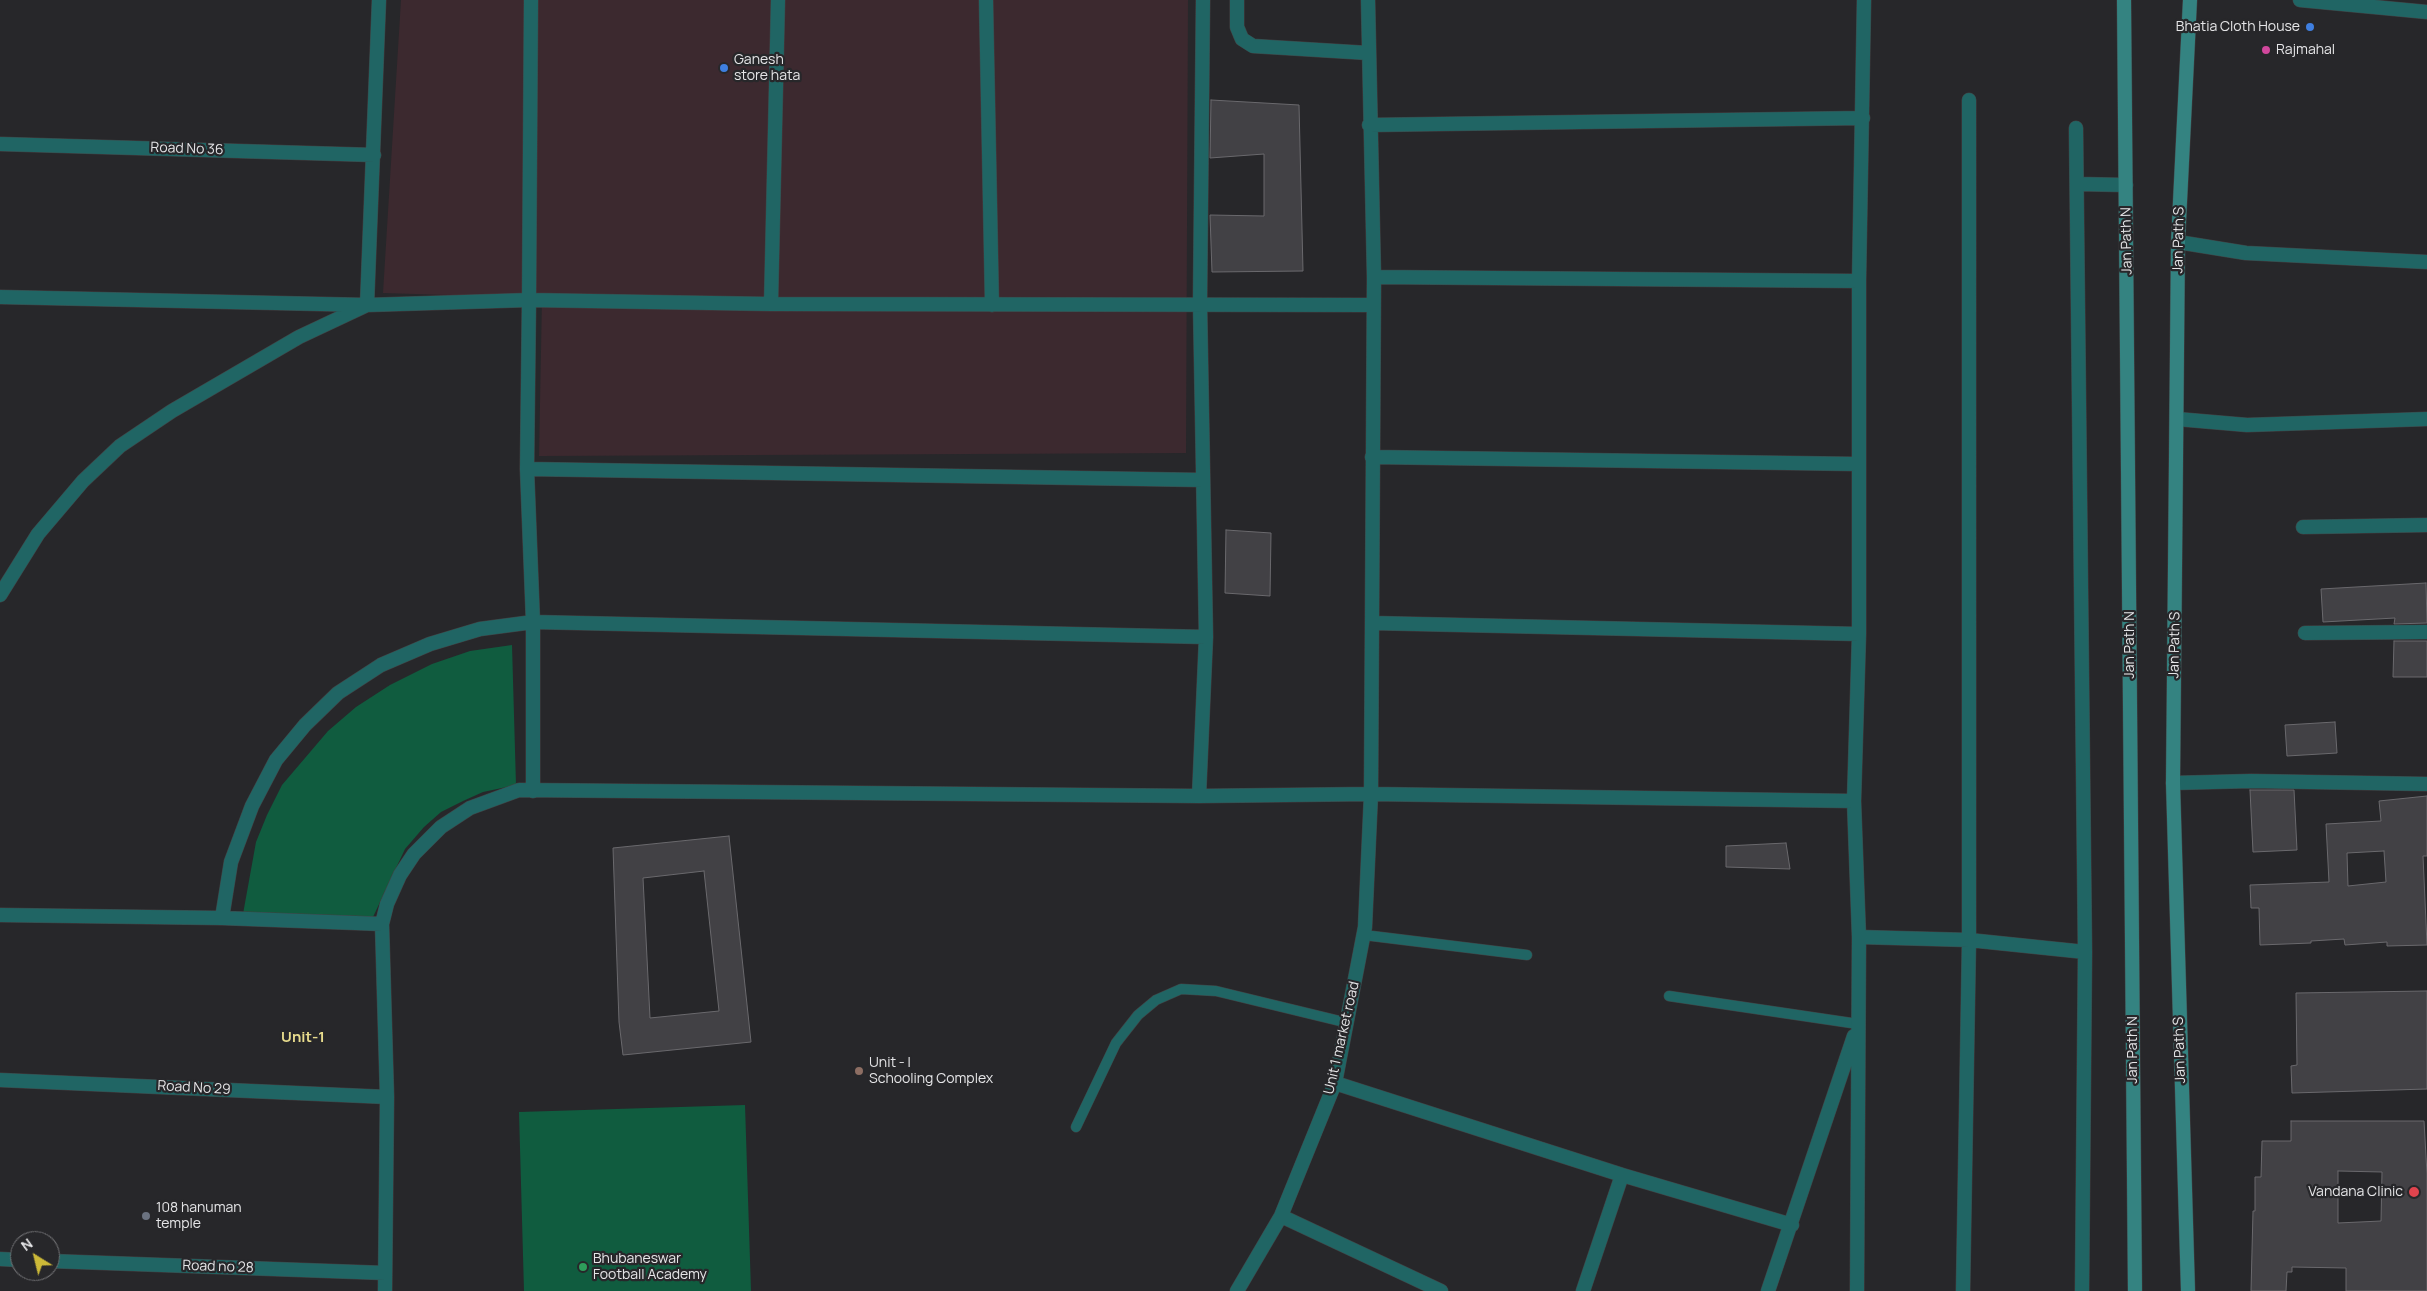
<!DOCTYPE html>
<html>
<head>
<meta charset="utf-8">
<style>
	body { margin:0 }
	#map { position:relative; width:2427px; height:1291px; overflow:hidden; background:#27272a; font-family:Manrope,sans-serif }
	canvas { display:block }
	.north { position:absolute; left:10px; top:1231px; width:50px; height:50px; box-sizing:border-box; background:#27272a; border:1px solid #737376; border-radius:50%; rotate:324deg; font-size:14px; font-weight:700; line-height:20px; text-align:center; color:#e5e5e7 }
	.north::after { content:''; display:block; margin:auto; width:18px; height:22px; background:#ccb938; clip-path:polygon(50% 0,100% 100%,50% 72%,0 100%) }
</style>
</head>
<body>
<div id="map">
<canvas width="2427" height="1291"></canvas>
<div class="north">N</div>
</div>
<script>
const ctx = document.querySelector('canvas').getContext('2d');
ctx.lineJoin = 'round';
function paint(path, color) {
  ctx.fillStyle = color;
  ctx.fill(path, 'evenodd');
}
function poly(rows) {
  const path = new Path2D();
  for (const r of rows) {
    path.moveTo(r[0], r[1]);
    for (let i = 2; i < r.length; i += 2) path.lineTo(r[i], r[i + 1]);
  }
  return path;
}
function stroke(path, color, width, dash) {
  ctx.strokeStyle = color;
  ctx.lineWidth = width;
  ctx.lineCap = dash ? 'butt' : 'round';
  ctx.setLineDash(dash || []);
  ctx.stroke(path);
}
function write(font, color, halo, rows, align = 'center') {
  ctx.font = font + ' Manrope,sans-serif';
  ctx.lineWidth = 4.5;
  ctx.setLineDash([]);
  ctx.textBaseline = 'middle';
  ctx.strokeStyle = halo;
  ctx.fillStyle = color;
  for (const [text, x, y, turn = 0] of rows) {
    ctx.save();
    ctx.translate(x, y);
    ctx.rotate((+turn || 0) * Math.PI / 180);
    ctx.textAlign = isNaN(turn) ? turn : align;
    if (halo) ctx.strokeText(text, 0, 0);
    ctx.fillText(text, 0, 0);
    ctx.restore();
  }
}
paint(poly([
	[401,0,1188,0,1186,453,539,456,542,298,383,293]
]), '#3c292f');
paint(poly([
	[512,645,516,785,483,792,463,801,441,812,424,827,405,849,373,917,243,914,256,842,267,815,282,785,328,731,356,707,390,685,432,664,470,651],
	[745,1105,751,1291,524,1291,519,1112]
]), '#105c3f');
const building = poly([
	[1211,100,1299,105,1303,271,1212,272,1210,215,1264,216,1264,154,1210,158,1211,100],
	[1226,530,1271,533,1270,596,1225,593,1226,530],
	[2426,583,2427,623,2394,624,2395,618,2323,622,2321,589,2426,583],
	[2394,641,2427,641,2427,677,2393,677,2394,641],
	[2335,722,2337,753,2287,756,2285,725,2335,722],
	[2250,790,2294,790,2297,850,2253,852,2250,790],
	[2427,796,2427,856,2423,856,2427,945,2387,946,2387,942,2345,945,2344,939,2311,941,2311,943,2260,945,2259,908,2251,908,2250,885,2329,882,2326,824,2381,821,2379,801,2427,796],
	[2384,851,2386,882,2348,886,2347,853,2384,851],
	[729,836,751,1042,623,1055,619,1022,613,848,729,836],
	[704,871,719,1011,650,1018,643,878,704,871],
	[1786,843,1790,869,1726,867,1726,846,1786,843],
	[2427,991,2427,1089,2292,1093,2291,1066,2297,1065,2296,993,2427,991],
	[2291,1121,2424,1121,2427,1174,2427,1291,2346,1291,2346,1268,2292,1267,2292,1272,2287,1272,2286,1291,2251,1291,2253,1211,2255,1211,2255,1177,2261,1177,2262,1141,2291,1141,2291,1121],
	[2338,1171,2382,1172,2381,1221,2338,1223,2338,1171]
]);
paint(building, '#424145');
stroke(building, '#6a696d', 1);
const service = poly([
	[1364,935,1527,955],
	[1669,996,1858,1024],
	[1076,1127,1116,1043,1138,1015,1156,1000,1181,989,1216,991,1348,1023]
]);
const minor = poly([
	[986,0,992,305],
	[1237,0,1237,27,1242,39,1253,46,1368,53],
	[2300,0,2427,12],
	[1369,125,1863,118],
	[2076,128,2085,952,2082,1291],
	[0,144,374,155],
	[2077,184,2126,185],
	[2178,242,2246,253,2427,262],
	[1374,277,1859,281],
	[0,297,367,305,529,300,531,0],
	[771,304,778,0],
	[2177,419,2247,425,2427,419],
	[1372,457,1858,464],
	[527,469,1203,480],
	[2303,527,2427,525],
	[0,595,38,534,83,481,120,446,172,411,299,337,367,305,379,0],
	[1372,623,1859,634],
	[2305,633,2427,632],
	[2173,783,2251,781,2427,784],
	[533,791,533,622,527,469,529,300,771,304,1373,305],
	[1199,796,1206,637,1200,303,1203,0],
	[0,915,222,918,382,924],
	[222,918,231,862,252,806,276,760,305,725,338,693,381,665,430,644,480,629,533,622,1206,637],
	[1859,937,1969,940,2085,952],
	[0,1080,387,1097],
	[1335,1083,1622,1175,1583,1291],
	[1622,1175,1792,1225],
	[1281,1216,1441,1291],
	[0,1259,20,1260],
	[50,1261,385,1273],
	[385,1291,387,1097,382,924,387,904,400,875,414,854,441,827,470,808,519,790,1199,796,1371,794,1854,801],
	[1237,1291,1281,1216,1335,1083,1365,927,1371,794,1374,277,1368,0],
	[1768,1291,1854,1036],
	[1857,1291,1859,937,1854,801,1859,634,1859,281,1864,0],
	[1963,1291,1969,940,1969,100]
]);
const secondary = poly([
	[2124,0,2135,1291],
	[2188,1291,2173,783,2178,242,2190,0]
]);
stroke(service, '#424244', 11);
stroke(minor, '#424244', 15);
stroke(secondary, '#424244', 15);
stroke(service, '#206564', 10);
stroke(minor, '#206564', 14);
stroke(secondary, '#348381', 14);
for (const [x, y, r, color] of [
	[2310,27,5,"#3f7fe0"],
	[2266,50,5,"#d1479c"],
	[724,68,5,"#3f7fe0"],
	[859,1071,5,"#8d6e63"],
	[2414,1192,6,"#e0444e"],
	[146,1216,5,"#6b7280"],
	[583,1267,5,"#2e9e5b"]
]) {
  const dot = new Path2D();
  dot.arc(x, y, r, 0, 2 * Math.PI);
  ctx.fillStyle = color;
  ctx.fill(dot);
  stroke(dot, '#27272a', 2);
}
write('14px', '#e5e5e7', '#27272a', [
	["Bhatia Cloth House",2300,27,"right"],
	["Rajmahal",2276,50],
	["Ganesh",734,60],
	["store hata",734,76],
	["Unit - I",869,1063],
	["Schooling Complex",869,1079],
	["Vandana Clinic",2403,1192,"right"],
	["108 hanuman",156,1208],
	["temple",156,1224],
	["Bhubaneswar",593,1259],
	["Football Academy",593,1275]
], 'left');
write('14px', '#e5e5e7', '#27272a', [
	["Road No 36",187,149,2],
	["Jan Path S",2179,240,-89],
	["Jan Path N",2127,241,-91],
	["Jan Path N",2130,645,-90],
	["Jan Path S",2175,645,-89],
	["Unit 1 market road",1342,1038,-77],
	["Jan Path N",2133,1050,-90],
	["Jan Path S",2180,1050,-92],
	["Road No 29",194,1088,3],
	["Road no 28",218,1267,2]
]);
write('bold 15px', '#e8dc8d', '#27272a', [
	["Unit-1",303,1038]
]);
</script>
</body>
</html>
